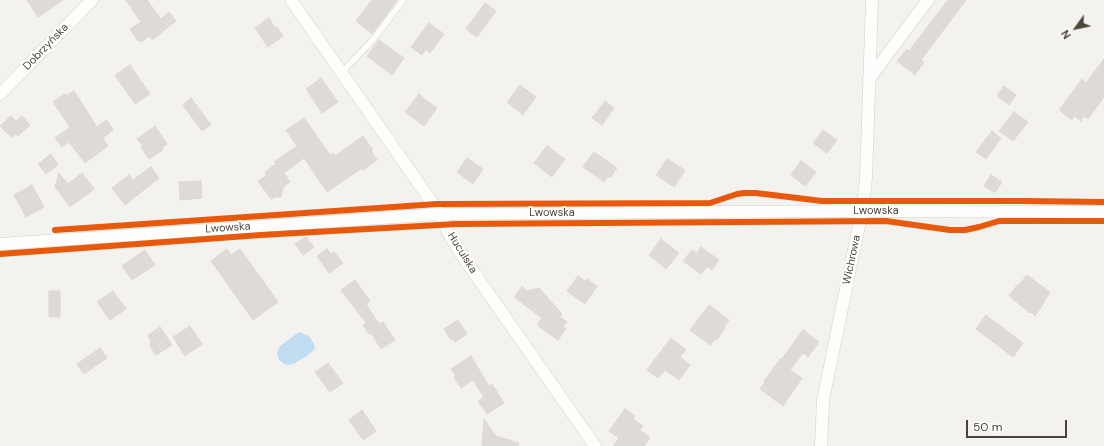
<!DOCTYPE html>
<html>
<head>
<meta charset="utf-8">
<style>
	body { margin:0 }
	#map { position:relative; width:1104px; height:446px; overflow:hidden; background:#f4f2ee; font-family:"DM Sans",sans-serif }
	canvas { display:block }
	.north { position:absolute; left:1056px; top:8px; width:40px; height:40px; -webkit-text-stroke:3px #fff; paint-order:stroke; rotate:237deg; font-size:11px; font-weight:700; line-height:16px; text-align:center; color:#4b4439 }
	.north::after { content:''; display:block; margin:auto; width:14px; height:18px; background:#4b4439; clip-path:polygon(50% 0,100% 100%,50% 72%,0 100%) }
	.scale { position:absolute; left:966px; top:420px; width:101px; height:18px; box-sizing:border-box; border:2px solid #4b4439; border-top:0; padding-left:5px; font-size:12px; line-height:14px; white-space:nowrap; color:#4b4439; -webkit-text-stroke:3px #fff; paint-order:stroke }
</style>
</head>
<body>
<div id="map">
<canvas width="1104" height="446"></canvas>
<div class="north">N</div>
<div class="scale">50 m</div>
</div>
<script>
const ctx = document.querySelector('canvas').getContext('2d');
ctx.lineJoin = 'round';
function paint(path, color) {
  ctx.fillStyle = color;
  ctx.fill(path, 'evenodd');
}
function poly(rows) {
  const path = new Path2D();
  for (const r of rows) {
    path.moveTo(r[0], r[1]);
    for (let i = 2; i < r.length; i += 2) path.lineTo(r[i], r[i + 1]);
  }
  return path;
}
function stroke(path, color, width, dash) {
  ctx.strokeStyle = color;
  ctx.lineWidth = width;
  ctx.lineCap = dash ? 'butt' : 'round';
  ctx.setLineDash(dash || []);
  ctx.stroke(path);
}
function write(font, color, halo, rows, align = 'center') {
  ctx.font = font + ' "DM Sans",sans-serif';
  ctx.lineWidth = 4;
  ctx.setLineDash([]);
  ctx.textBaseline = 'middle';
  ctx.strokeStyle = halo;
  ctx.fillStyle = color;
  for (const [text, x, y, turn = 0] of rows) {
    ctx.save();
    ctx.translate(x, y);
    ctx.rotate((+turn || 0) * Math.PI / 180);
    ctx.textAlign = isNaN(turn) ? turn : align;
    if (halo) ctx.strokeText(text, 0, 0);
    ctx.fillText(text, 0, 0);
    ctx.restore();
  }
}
paint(poly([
	[299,332,309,336,314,344,315,349,307,356,293,364,286,365,279,360,277,353,280,346]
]), '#c0ddf1');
const building = poly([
	[27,0,63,0,38,17,27,0],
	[126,0,147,0,161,19,169,12,176,21,152,40,149,36,143,41,138,41,130,29,141,22,126,0],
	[372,0,397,0,372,34,356,21,372,0],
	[948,0,966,0,921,60,924,62,915,75,897,61,907,49,909,51,948,0],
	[485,3,496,11,477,37,466,29,485,3],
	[269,18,275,28,277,27,283,36,268,47,255,28,269,18],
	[429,23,444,34,430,53,425,49,422,55,411,47,429,23],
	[379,40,404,58,392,75,367,56,379,40],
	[1104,59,1104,97,1088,119,1084,116,1081,121,1074,116,1072,120,1059,110,1082,79,1086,83,1104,59],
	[130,65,150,94,135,104,115,75,130,65],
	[321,78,338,102,322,113,306,89,321,78],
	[520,85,536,97,523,115,507,102,520,85],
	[1004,86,1016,95,1009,105,997,96,1004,86],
	[74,91,97,127,107,120,113,130,103,138,108,146,85,163,69,142,62,147,55,138,70,127,53,102,65,94,66,96,74,91],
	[419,94,427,101,437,108,424,126,405,112,419,94],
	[191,98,211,125,202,131,183,105,191,98],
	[605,101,614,108,602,125,592,118,605,101],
	[1014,112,1028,122,1013,141,999,131,1014,112],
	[11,116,16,121,22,116,30,125,18,136,16,134,11,137,0,126,11,116],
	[304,118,330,155,333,153,335,156,363,136,373,150,371,151,377,160,363,170,362,168,327,192,304,158,284,173,290,182,282,188,283,189,281,197,275,197,271,199,258,181,267,175,265,172,276,164,274,162,297,146,286,130,304,118],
	[155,126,167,144,162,148,163,150,149,159,141,147,143,146,137,139,155,126],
	[823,130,837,140,827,153,813,143,823,130],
	[992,131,1001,138,986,159,976,152,992,131],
	[547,146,565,159,552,177,534,163,547,146],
	[594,152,617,168,610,178,608,176,604,182,583,167,594,152],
	[51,154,58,165,46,174,38,164,51,154],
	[467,158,483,169,473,184,457,172,467,158],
	[667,159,685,170,674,187,656,175,667,159],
	[801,161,816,172,805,186,791,175,801,161],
	[151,167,159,178,125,205,112,188,129,175,133,180,151,167],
	[59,173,68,184,82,173,94,189,70,207,55,187,59,173],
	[991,175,1002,182,995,193,984,186,991,175],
	[201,181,202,198,180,200,179,182,201,181],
	[32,185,44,207,26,217,14,195,32,185],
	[306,237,314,247,303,255,295,244,306,237],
	[661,239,679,253,666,269,649,255,661,239],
	[701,247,719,260,712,270,707,266,701,274,683,261,692,250,697,253,701,247],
	[227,249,231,255,240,249,278,302,253,320,211,261,227,249],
	[327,249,331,254,334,252,343,263,329,273,317,256,327,249],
	[145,250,155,265,132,280,122,266,145,250],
	[1027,275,1050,292,1043,303,1044,303,1035,316,1031,312,1030,313,1009,296,1018,284,1019,285,1027,275],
	[578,276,585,281,587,279,597,286,585,304,567,291,578,276],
	[355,280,370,301,366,304,379,324,383,322,395,340,381,349,371,333,369,334,363,325,366,323,341,290,355,280],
	[522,287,527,291,539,288,562,314,560,317,567,322,563,327,566,329,558,340,537,325,542,318,514,297,522,287],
	[49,291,60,291,60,317,49,317,49,291],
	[113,291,126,309,110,320,97,302,113,291],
	[709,305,729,320,724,327,725,328,717,340,715,339,710,345,690,330,709,305],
	[986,315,1023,343,1013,357,976,329,986,315],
	[458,320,467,334,455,342,453,338,451,340,444,329,458,320],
	[190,326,202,344,185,356,173,337,190,326],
	[160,327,172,345,156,355,150,346,151,341,148,335,160,327],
	[803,330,819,342,808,357,803,353,790,370,802,378,783,406,760,389,765,382,764,381,780,359,781,360,803,330],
	[671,338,686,350,680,357,690,365,679,380,665,370,658,378,647,370,671,338],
	[100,348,107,358,84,374,77,364,100,348],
	[471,356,489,386,492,384,504,403,487,414,478,401,484,397,473,380,461,388,454,377,456,376,451,369,471,356],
	[328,363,343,383,330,392,315,372,328,363],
	[625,409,635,416,633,419,643,426,640,430,650,438,644,446,613,446,619,438,609,431,625,409],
	[362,410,376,431,363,440,349,420,362,410],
	[484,419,496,436,519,443,518,446,482,446,484,419]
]);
paint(building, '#dedbd6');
stroke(building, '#dcd9d4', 1);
const service = poly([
	[342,72,373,40,403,0]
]);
const minor = poly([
	[291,0,440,214,448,232,461,254,595,446],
	[869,79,928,0],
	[0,94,92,0],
	[0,244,440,214,862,211,1104,212],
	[821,446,823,400,862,211,866,179,872,0]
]);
stroke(service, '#d2d0cb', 7);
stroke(minor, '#d2d0cb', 13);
stroke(service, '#fdfdfc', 6);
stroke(minor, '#fdfdfc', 12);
stroke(poly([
	[55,230,437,204,710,203,737,194,744,193,756,193,822,201,1024,201,1104,202],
	[0,254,261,235,456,224,886,221,950,230,965,230,979,227,999,221,1104,221]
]), '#e8590c', 6);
write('11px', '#4b4439', '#fff', [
	["Dobrzyńska",46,47,-46],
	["Lwowska",876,211],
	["Lwowska",552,213],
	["Lwowska",228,228,-4],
	["Huculska",462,253,58],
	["Wichrowa",852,260,-78]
]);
</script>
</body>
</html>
